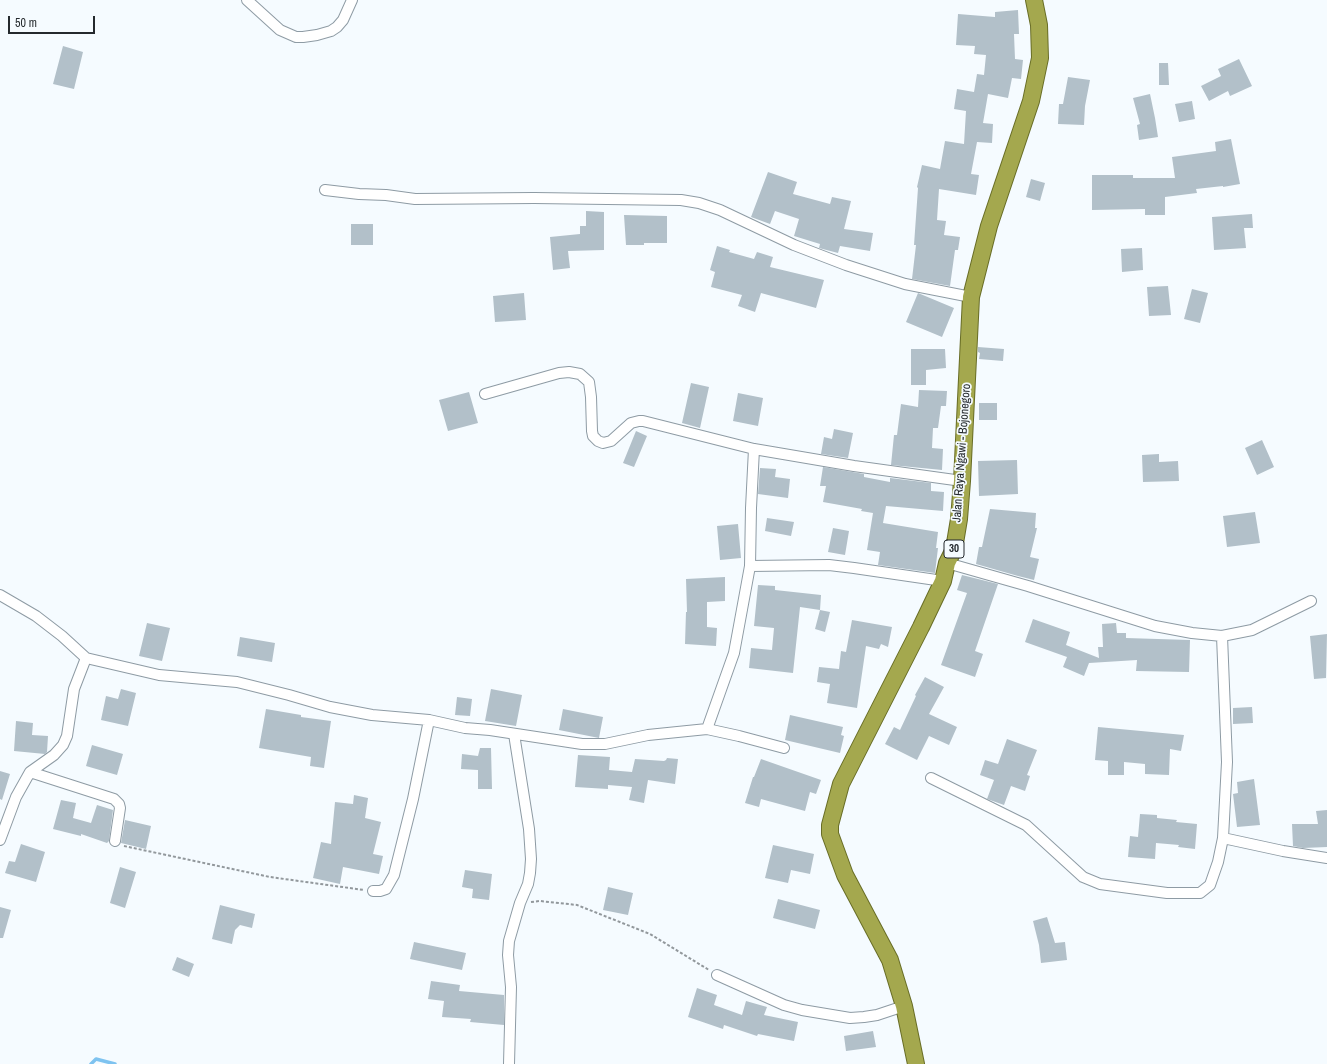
<!DOCTYPE html>
<html>
<head>
<meta charset="utf-8">
<style>
	body { margin:0 }
	#map { position:relative; width:1327px; height:1064px; overflow:hidden; background:#f5fbff; font-family:"Archivo Narrow",sans-serif }
	canvas { display:block }
	.scale { position:absolute; left:8px; top:16px; width:87px; height:18px; box-sizing:border-box; border:2px solid #24292d; border-top:0; padding-left:5px; font-size:12px; line-height:14px; white-space:nowrap; color:#24292d; -webkit-text-stroke:3px #f5fbff; paint-order:stroke }
</style>
</head>
<body>
<div id="map">
<canvas width="1327" height="1064"></canvas>
<div class="scale">50 m</div>
</div>
<script>
const ctx = document.querySelector('canvas').getContext('2d');
ctx.lineJoin = 'round';
function poly(rows) {
  const path = new Path2D();
  for (const r of rows) {
    path.moveTo(r[0], r[1]);
    for (let i = 2; i < r.length; i += 2) path.lineTo(r[i], r[i + 1]);
  }
  return path;
}
function stroke(path, color, width, dash) {
  ctx.strokeStyle = color;
  ctx.lineWidth = width;
  ctx.lineCap = dash ? 'butt' : 'round';
  ctx.setLineDash(dash || []);
  ctx.stroke(path);
}
function paint(path, color) {
  ctx.fillStyle = color;
  ctx.fill(path, 'evenodd');
}
function write(font, color, halo, rows, align = 'center') {
  ctx.font = font + ' "Archivo Narrow",sans-serif';
  ctx.lineWidth = 3.5;
  ctx.setLineDash([]);
  ctx.textBaseline = 'middle';
  ctx.strokeStyle = halo;
  ctx.fillStyle = color;
  for (const [text, x, y, turn = 0] of rows) {
    ctx.save();
    ctx.translate(x, y);
    ctx.rotate((+turn || 0) * Math.PI / 180);
    ctx.textAlign = isNaN(turn) ? turn : align;
    if (halo) ctx.strokeText(text, 0, 0);
    ctx.fillText(text, 0, 0);
    ctx.restore();
  }
}
stroke(poly([
	[91,1064,96,1059,115,1064]
]), '#7ec3f0', 3.5);
paint(poly([
	[1018,10,1019,34,1014,34,1015,59,1023,60,1021,79,1012,78,1008,98,988,94,983,123,993,124,992,143,977,142,971,174,979,175,976,195,939,189,937,220,946,221,944,235,960,237,958,250,955,250,950,286,912,279,916,245,914,245,918,188,917,187,922,165,940,169,945,141,964,144,966,111,954,109,957,89,974,92,977,74,984,75,986,55,974,54,975,46,956,45,958,14,995,17,995,12],
	[63,46,83,52,74,89,53,84],
	[1239,59,1252,86,1230,96,1228,91,1209,101,1201,86,1221,76,1218,69],
	[1159,63,1168,63,1169,85,1159,85],
	[1068,77,1090,80,1085,106,1084,125,1058,124,1059,104,1063,104],
	[1150,94,1155,118,1158,137,1139,140,1137,125,1140,124,1133,98],
	[1192,101,1195,119,1179,122,1175,104],
	[1231,139,1240,184,1223,187,1223,186,1196,189,1197,193,1165,197,1165,215,1145,215,1145,209,1092,210,1092,175,1133,175,1133,178,1175,178,1172,157,1216,151,1215,142],
	[768,172,797,182,793,194,830,204,832,197,851,201,844,229,873,233,870,251,840,246,838,253,819,248,820,244,794,236,799,219,775,211,770,224,751,217],
	[1031,179,1045,183,1040,201,1026,197],
	[586,211,604,212,604,250,568,251,570,268,553,270,550,237,580,234,580,226,586,226],
	[1252,214,1253,228,1244,228,1246,248,1214,250,1212,217],
	[624,215,667,216,667,243,644,243,644,245,626,245],
	[351,224,373,224,373,245,351,245],
	[717,246,730,250,729,252,754,259,757,252,773,257,770,267,824,280,816,308,761,293,755,312,738,306,742,295,711,287,715,272,710,270],
	[1142,248,1143,270,1122,272,1121,249],
	[1168,286,1171,315,1149,316,1147,287],
	[1192,289,1208,293,1200,323,1184,319],
	[524,293,526,320,495,322,493,296],
	[918,293,954,308,942,337,906,322],
	[978,347,1004,349,1003,361,979,359,980,353,978,352],
	[911,349,945,349,946,368,926,370,926,385,911,385],
	[691,383,709,387,700,428,682,423],
	[919,390,947,391,946,406,941,406,938,428,933,428,932,448,943,449,942,470,891,465,894,435,897,435,901,404,918,407],
	[469,392,478,423,448,431,439,400],
	[738,393,763,398,758,426,733,421],
	[979,403,997,403,997,420,979,420],
	[834,429,853,433,848,458,821,454,824,437,832,439],
	[636,431,647,436,634,467,623,463],
	[1262,440,1274,467,1257,475,1245,448],
	[1159,454,1159,462,1178,461,1179,481,1143,482,1142,455],
	[1017,460,1018,494,979,496,978,461],
	[823,467,864,474,864,477,890,482,890,478,931,483,931,491,944,492,943,511,886,506,883,523,938,532,936,548,938,548,935,573,878,565,880,552,867,550,873,513,861,511,862,509,823,502,826,486,820,486],
	[760,468,776,469,775,477,790,479,788,498,758,494],
	[990,509,1036,513,1035,528,1037,528,1030,557,1039,559,1034,580,1018,576,976,564,979,547,982,547],
	[1255,512,1260,543,1227,547,1223,516],
	[767,518,794,522,791,536,765,531],
	[738,524,741,558,720,560,717,526],
	[833,528,849,531,845,555,828,552],
	[962,575,998,584,975,651,983,654,975,677,941,665,967,593,957,590],
	[725,577,725,601,707,602,707,627,717,628,716,646,685,644,686,612,687,612,686,579],
	[758,585,775,586,775,590,821,595,820,610,800,607,793,673,749,668,751,648,772,650,774,628,754,626],
	[820,610,830,612,825,632,815,629],
	[1033,619,1070,632,1066,645,1099,658,1098,647,1103,647,1102,624,1116,623,1117,633,1126,633,1126,638,1190,640,1189,672,1136,671,1137,660,1089,663,1084,676,1063,667,1067,657,1025,642],
	[852,620,892,627,888,647,881,644,879,649,866,646,857,708,827,703,830,684,817,682,819,667,839,669,841,651,846,652],
	[147,623,170,628,162,661,139,656],
	[1327,634,1326,678,1314,679,1310,636],
	[240,637,275,643,272,662,237,656],
	[925,677,944,687,929,714,957,727,949,745,929,736,917,760,885,744,894,727,900,730,916,696,915,695],
	[121,689,136,693,128,726,101,720,106,696,118,699],
	[491,689,522,695,516,726,485,721],
	[457,697,472,699,470,716,455,715],
	[1252,707,1253,723,1233,724,1233,708],
	[266,709,301,715,301,717,331,721,324,768,310,766,311,757,259,748],
	[563,709,603,717,599,738,559,730],
	[790,715,843,727,841,735,844,736,840,753,785,740],
	[16,721,33,723,32,735,48,736,47,752,45,754,14,751],
	[1098,727,1184,735,1181,751,1170,749,1169,775,1145,774,1145,764,1124,762,1124,775,1108,775,1108,761,1095,760],
	[1007,739,1037,750,1027,775,1030,776,1025,791,1011,786,1004,805,987,799,994,780,980,775,985,760,998,764],
	[92,745,123,754,117,775,86,766],
	[480,748,491,748,492,789,478,789,478,770,461,769,462,754,478,756],
	[578,755,610,757,609,770,632,772,635,759,664,761,666,760,667,758,678,759,675,784,648,780,644,803,629,800,632,787,608,785,608,789,575,787],
	[761,759,821,780,816,794,810,792,805,811,761,799,759,807,745,803,753,777,754,777],
	[0,771,10,774,2,800,0,799],
	[1254,779,1260,825,1237,827,1233,794,1238,793,1237,782],
	[354,795,368,798,365,818,381,822,373,854,383,856,379,874,343,867,340,884,313,878,321,842,331,844,335,802,353,804],
	[61,800,76,803,73,818,91,823,97,805,113,810,109,841,107,843,81,834,81,836,53,829],
	[1327,810,1327,847,1303,848,1293,846,1292,824,1318,824,1316,811],
	[1140,814,1157,815,1157,818,1177,820,1176,822,1197,824,1195,849,1178,847,1179,845,1156,843,1155,859,1128,857,1130,836,1138,837],
	[125,820,151,826,146,849,121,843],
	[21,844,45,852,36,882,5,873,9,861,15,862],
	[773,845,814,854,810,874,791,870,788,883,765,878],
	[120,867,136,872,125,908,110,903],
	[465,870,492,874,489,900,472,898,473,889,462,887],
	[608,887,633,893,628,915,603,910],
	[778,899,820,910,815,929,773,918],
	[220,905,255,914,252,928,240,925,235,930,232,944,212,939],
	[0,907,11,910,3,938,0,938],
	[1047,917,1055,943,1065,942,1067,960,1041,963,1039,945,1033,921],
	[414,942,466,953,462,970,410,959],
	[177,957,194,964,189,977,172,970],
	[431,981,460,985,459,991,504,995,504,1025,470,1022,471,1019,442,1017,444,1001,428,999],
	[697,988,717,995,714,1005,742,1015,746,1001,767,1007,764,1015,798,1022,794,1041,758,1034,757,1036,724,1025,723,1029,688,1017],
	[873,1031,876,1047,846,1051,844,1036]
]), '#b2c0c9');
const minor = poly([
	[247,0,280,30,296,37,303,37,317,35,331,31,337,27,343,20,352,0],
	[325,190,359,194,386,195,415,199,534,198,681,200,699,203,720,210,794,245,846,265,905,284,971,297],
	[485,394,559,373,569,372,580,374,589,382,591,397,592,431,593,436,598,441,603,443,611,441,631,423,639,421,643,421,754,449,854,466,962,481],
	[947,563,1028,586,1155,626,1192,633,1222,636,1252,630,1311,601],
	[750,566,829,565,854,568,943,581],
	[0,595,36,616,62,636,86,658],
	[707,729,734,653,750,566,751,508,754,449],
	[30,772,114,799,119,804,120,808,115,841],
	[931,778,1026,825,1083,877,1100,884,1167,893,1200,893,1210,885,1218,862,1223,838,1227,762,1222,636],
	[1223,838,1283,851,1327,858],
	[0,840,16,797,30,772,54,755,63,745,67,736,74,689,86,658,159,675,237,682,289,695,330,707,372,715,429,720,465,728,490,730,582,744,605,744,648,735,707,729,739,736,784,748],
	[373,891,380,891,386,889,394,875,413,799,429,720],
	[717,975,784,1005,802,1010,850,1018,864,1017,877,1015,904,1006],
	[509,1064,511,987,508,955,509,941,520,903,528,884,530,873,531,859,529,829,514,734]
]);
const trunk = poly([
	[916,1064,904,1006,890,960,845,875,830,834,830,825,841,784,921,627,943,581,947,563,954,549,959,519,962,481,971,297,989,226,1031,101,1040,58,1039,25,1034,0]
]);
stroke(minor, '#8e9ba4', 12);
stroke(trunk, '#686d26', 18);
stroke(poly([
	[124,846,270,877,364,890],
	[531,902,540,901,577,905,650,934,709,970]
]), '#92989c', 2, [3, 2]);
stroke(minor, '#fff', 10);
stroke(trunk, '#a4a84e', 16);
for (const [x, y, w] of [
	[954,549,20]
]) {
  const box = new Path2D();
  box.roundRect(x - w / 2, y - 9, w, 18, 3);
  ctx.fillStyle = '#f5fbff';
  ctx.fill(box);
  stroke(box, '#24292d', 1);
}
write('bold 11px', '#24292d', null, [
	["30",954,549]
]);
write('12px', '#24292d', '#f5fbff', [
	["Jalan Raya Ngawi - Bojonegoro",962,453,-86]
]);
</script>
</body>
</html>
